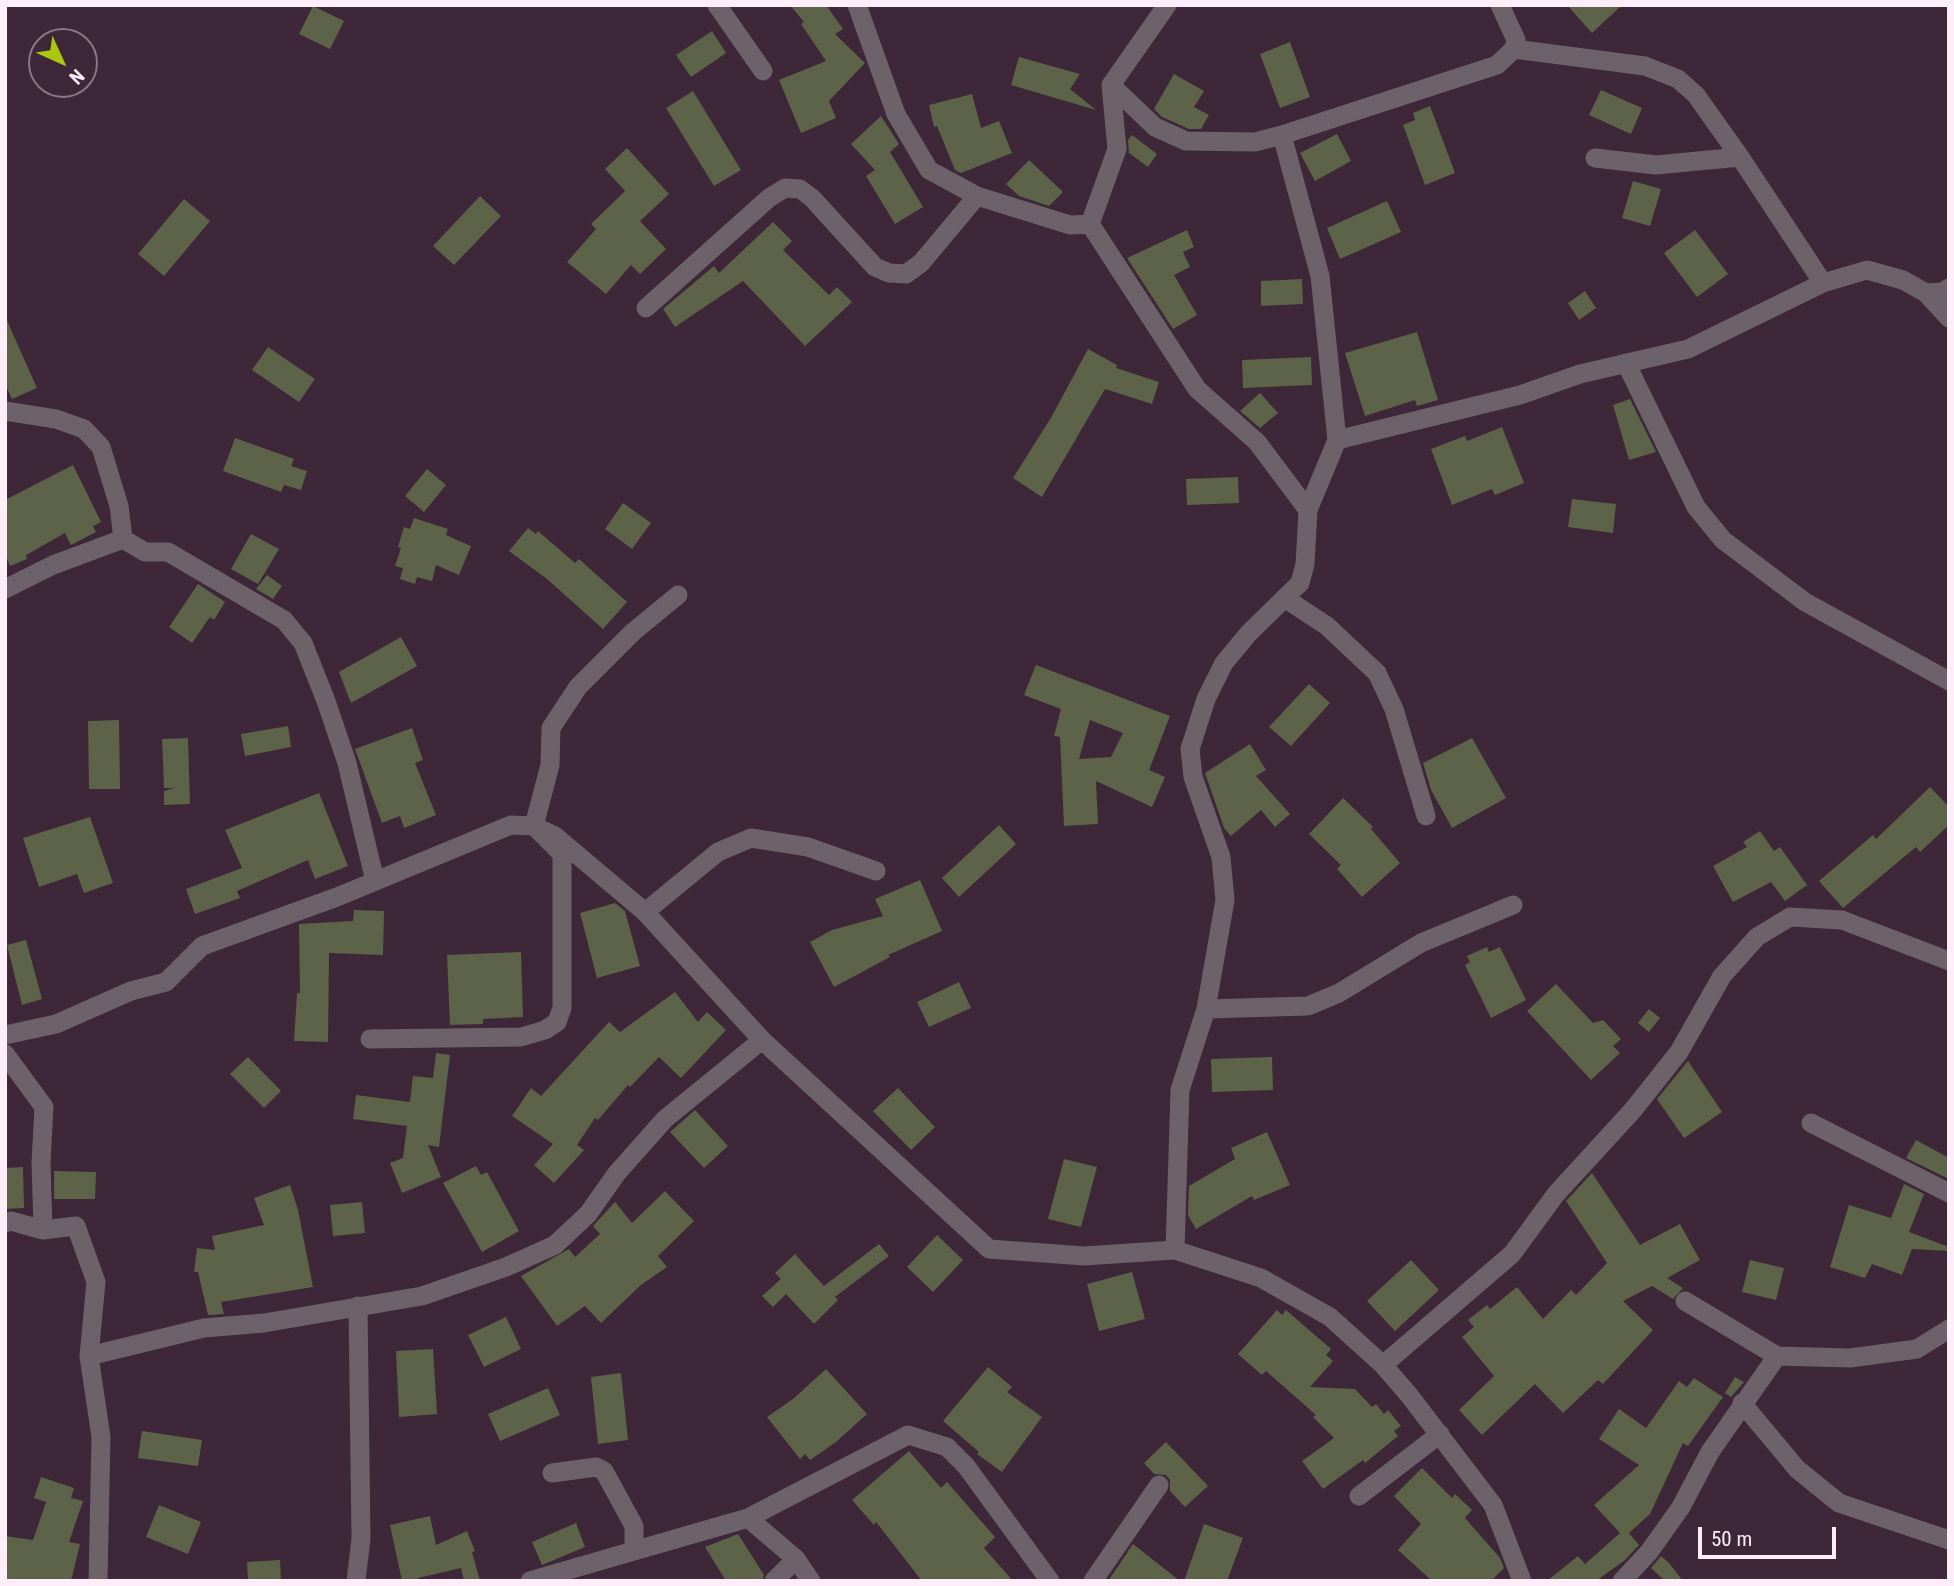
<!DOCTYPE html>
<html>
<head>
<meta charset="utf-8">
<style>
	body { margin:0 }
	#map { position:relative; width:1954px; height:1586px; overflow:hidden; background:#3d2738; font-family:"Roboto Condensed",sans-serif }
	canvas { display:block }
	.frame { position:absolute; inset:0; border:7px solid #fdeef9; pointer-events:none }
	.north { position:absolute; left:28px; top:28px; width:70px; height:70px; box-sizing:border-box; background:#3d2738; border:2px solid #8a7785; border-radius:50%; rotate:135deg; font-size:19px; font-weight:700; line-height:28px; text-align:center; color:#fdeef9 }
	.north::after { content:''; display:block; margin:auto; width:24px; height:32px; background:#adc610; clip-path:polygon(50% 0,100% 100%,50% 72%,0 100%) }
	.scale { position:absolute; left:1698px; top:1527px; width:138px; height:32px; box-sizing:border-box; border:4px solid #fdeef9; border-top:0; padding-left:9px; font-size:21px; line-height:24px; white-space:nowrap; color:#fdeef9; -webkit-text-stroke:5px #3d2738; paint-order:stroke }
</style>
</head>
<body>
<div id="map">
<canvas width="1954" height="1586"></canvas>
<div class="frame"></div>
<div class="north">N</div>
<div class="scale">50 m</div>
</div>
<script>
const ctx = document.querySelector('canvas').getContext('2d');
ctx.lineJoin = 'round';
function paint(path, color) {
  ctx.fillStyle = color;
  ctx.fill(path, 'evenodd');
}
function poly(rows) {
  const path = new Path2D();
  for (const r of rows) {
    path.moveTo(r[0], r[1]);
    for (let i = 2; i < r.length; i += 2) path.lineTo(r[i], r[i + 1]);
  }
  return path;
}
function stroke(path, color, width, dash) {
  ctx.strokeStyle = color;
  ctx.lineWidth = width;
  ctx.lineCap = dash ? 'butt' : 'round';
  ctx.setLineDash(dash || []);
  ctx.stroke(path);
}
paint(poly([
	[790,5,826,5,843,29,835,34,865,63,829,101,836,118,801,133,779,80,826,61,801,24,804,22],
	[1567,5,1622,5,1592,33],
	[313,6,344,21,330,49,299,34],
	[712,31,726,53,691,77,676,55],
	[1290,42,1310,97,1280,108,1260,54],
	[1019,57,1080,74,1070,89,1096,110,1011,85],
	[1174,74,1204,91,1194,107,1209,115,1201,129,1189,129,1162,117,1154,109],
	[1601,90,1642,108,1631,134,1589,115],
	[693,91,741,170,714,186,666,108],
	[972,94,981,128,999,121,1012,153,961,173,955,170,937,126,934,127,929,105],
	[1430,106,1455,173,1425,185,1403,125,1415,120,1413,113],
	[881,116,899,144,890,152,923,207,895,224,866,176,875,170,851,144],
	[1337,134,1351,161,1315,181,1300,153],
	[1132,135,1157,154,1148,167,1129,153,1128,140],
	[627,148,669,194,640,221,666,249,640,274,631,265,606,294,567,262,596,229,591,224,625,191,605,169],
	[1029,160,1063,192,1049,206,1019,196,1006,184],
	[1633,181,1661,189,1650,226,1622,218],
	[480,196,501,216,454,265,433,246],
	[184,199,210,221,164,276,138,254],
	[1387,201,1401,232,1340,259,1327,228],
	[773,222,792,241,783,250,829,295,837,287,852,302,805,346,743,281,675,327,663,309,714,266,719,273],
	[1187,230,1194,247,1183,252,1190,267,1174,275,1197,315,1173,329,1127,258],
	[1695,230,1728,274,1697,297,1664,253],
	[1302,279,1303,304,1261,306,1261,281],
	[1585,291,1596,308,1579,320,1568,303],
	[5,316,37,388,12,399,5,384],
	[1417,332,1438,400,1417,406,1415,400,1365,416,1345,353],
	[268,347,315,379,299,402,252,370],
	[1088,349,1117,365,1116,368,1159,382,1152,404,1105,389,1042,497,1013,478,1052,416],
	[1311,357,1312,385,1243,388,1242,360],
	[1260,393,1278,413,1260,428,1240,411],
	[1630,399,1656,452,1629,460,1613,405],
	[1502,427,1524,483,1495,495,1492,489,1452,505,1431,449,1465,436,1467,441],
	[235,438,294,459,291,466,307,471,301,490,284,485,281,492,223,471],
	[73,465,101,522,93,526,96,532,71,545,65,533,26,555,27,559,10,566,5,554,5,500],
	[427,469,446,485,424,512,405,496],
	[1238,477,1239,503,1187,505,1186,479],
	[1572,499,1616,504,1613,533,1568,527],
	[623,503,651,523,632,549,605,529],
	[414,518,448,529,446,535,471,546,459,575,436,565,432,581,417,577,415,584,400,579,403,568,395,566,401,548,398,547,404,527,410,529],
	[528,528,536,534,538,531,575,563,579,559,627,602,603,629,547,579,509,551],
	[251,534,279,549,258,584,231,569],
	[267,575,282,586,273,599,256,589],
	[198,584,225,602,214,620,210,617,192,643,169,627],
	[401,637,417,666,351,703,339,672],
	[1036,665,1170,716,1149,770,1165,777,1152,807,1096,781,1098,824,1064,826,1060,737,1054,736,1061,709,1024,695],
	[1090,720,1123,733,1111,757,1079,759],
	[1309,684,1330,703,1291,746,1269,727],
	[119,720,120,789,89,789,88,721],
	[288,726,291,747,245,756,241,734],
	[412,728,423,760,415,763,436,815,404,828,400,816,382,823,355,749],
	[188,738,190,804,164,805,164,791,174,788,164,788,162,739],
	[1472,738,1506,798,1452,828,1431,790,1423,763],
	[1250,744,1266,770,1256,776,1290,814,1275,827,1261,810,1231,836,1224,828,1205,773],
	[1930,787,1949,807,1949,825,1920,852,1916,847,1843,908,1819,881,1873,835,1876,839],
	[319,793,348,866,315,879,308,860,237,891,240,898,195,914,186,889,242,868,225,830],
	[1343,798,1373,827,1371,829,1400,863,1362,897,1337,869,1341,865,1309,834],
	[90,817,113,883,84,893,77,874,39,887,23,838],
	[999,825,1016,844,959,897,942,878],
	[1760,831,1774,851,1780,847,1807,885,1785,901,1771,882,1733,902,1713,866,1747,847,1743,842],
	[920,880,942,931,888,955,890,957,834,987,810,942,832,930,883,916,875,899],
	[615,903,625,911,640,966,597,978,580,913],
	[354,910,384,911,383,955,329,953,328,1042,294,1041,297,993,300,993,299,924,353,921],
	[26,940,42,999,22,1005,7,945],
	[1487,947,1489,952,1500,947,1526,1000,1491,1018,1465,965,1470,962,1467,956],
	[521,952,523,1017,483,1019,483,1024,450,1025,447,955],
	[959,982,971,1008,929,1027,917,1002],
	[1556,984,1593,1023,1603,1020,1621,1039,1613,1046,1620,1053,1591,1080,1527,1011],
	[675,992,698,1022,707,1012,726,1030,681,1078,659,1057,630,1087,628,1085,598,1120,595,1118,577,1145,584,1150,554,1183,534,1165,553,1144,512,1116,531,1088,541,1096,609,1022,620,1032],
	[1649,1009,1660,1018,1649,1032,1638,1023],
	[436,1053,450,1055,439,1147,428,1145,441,1177,402,1193,390,1163,403,1158,407,1126,353,1119,356,1095,410,1102,413,1076,433,1078],
	[248,1057,281,1091,264,1108,230,1074],
	[1272,1057,1273,1090,1212,1092,1211,1059],
	[1688,1061,1722,1112,1684,1138,1657,1099],
	[898,1088,935,1127,911,1150,873,1111],
	[695,1110,728,1146,704,1168,670,1132],
	[1267,1132,1290,1185,1254,1200,1252,1196,1196,1229,1188,1215,1189,1186,1235,1159,1231,1148],
	[1916,1140,1949,1158,1949,1179,1906,1158],
	[1064,1159,1097,1167,1081,1227,1048,1219],
	[476,1166,481,1175,487,1172,519,1231,482,1252,443,1183],
	[23,1167,24,1208,5,1209,5,1168],
	[54,1171,96,1172,95,1199,54,1199],
	[1592,1173,1640,1245,1680,1224,1700,1260,1667,1278,1683,1288,1673,1299,1652,1286,1623,1301,1653,1330,1603,1384,1598,1380,1563,1413,1535,1384,1482,1435,1459,1410,1494,1376,1462,1337,1474,1327,1468,1320,1487,1305,1490,1309,1517,1287,1543,1319,1571,1290,1576,1295,1607,1263,1566,1201],
	[1904,1184,1924,1194,1909,1232,1949,1247,1949,1251,1912,1249,1902,1275,1872,1264,1865,1278,1830,1267,1849,1205,1891,1218],
	[290,1185,298,1210,313,1287,221,1302,224,1314,208,1315,198,1272,194,1272,197,1248,215,1250,212,1236,264,1225,254,1198],
	[665,1191,694,1221,658,1256,667,1267,641,1285,601,1323,585,1306,557,1326,521,1276,569,1249,575,1257,600,1234,593,1226,615,1202,632,1223],
	[362,1202,365,1233,333,1236,330,1205],
	[937,1235,963,1260,933,1292,907,1267],
	[879,1244,889,1256,835,1297,838,1300,814,1324,786,1294,773,1307,762,1296,781,1279,775,1273,795,1254,824,1286],
	[1411,1260,1439,1290,1395,1331,1367,1301],
	[1750,1260,1784,1268,1776,1300,1742,1292],
	[1132,1272,1145,1319,1099,1331,1087,1284],
	[1277,1310,1282,1315,1286,1310,1331,1349,1326,1355,1333,1361,1310,1387,1355,1389,1372,1407,1376,1404,1384,1414,1388,1410,1401,1426,1394,1431,1398,1436,1365,1463,1363,1460,1323,1489,1302,1461,1334,1438,1313,1417,1316,1415,1266,1371,1262,1375,1238,1354],
	[506,1317,521,1349,484,1367,468,1335],
	[433,1349,437,1414,399,1417,396,1351],
	[988,1367,1012,1387,1007,1392,1042,1417,1002,1472,977,1454,979,1452,943,1421],
	[826,1369,867,1414,836,1442,810,1460,805,1454,800,1459,767,1417,793,1399],
	[621,1373,628,1440,598,1444,591,1377],
	[1735,1377,1744,1382,1731,1397,1725,1393],
	[1694,1378,1723,1397,1688,1446,1683,1443,1650,1514,1629,1533,1639,1545,1625,1560,1596,1581,1547,1581,1578,1556,1585,1564,1620,1533,1594,1505,1639,1465,1599,1439,1619,1409,1646,1428,1679,1381,1687,1387],
	[548,1388,560,1415,500,1441,488,1414],
	[142,1431,202,1440,198,1466,138,1458],
	[1166,1442,1208,1486,1185,1507,1170,1491,1170,1480,1166,1475,1154,1474,1144,1463],
	[909,1451,941,1488,947,1482,995,1537,984,1548,1013,1581,922,1581,876,1522,874,1525,852,1500],
	[1422,1468,1452,1498,1455,1494,1472,1510,1465,1518,1500,1558,1504,1568,1491,1581,1432,1581,1398,1550,1421,1524,1394,1496],
	[41,1477,74,1488,71,1498,83,1501,69,1542,80,1544,71,1581,5,1581,5,1536,33,1540,46,1502,34,1498],
	[159,1505,201,1522,188,1554,146,1537],
	[430,1516,436,1545,467,1531,475,1551,472,1552,480,1581,464,1581,461,1568,418,1578,419,1581,402,1581,390,1525],
	[576,1523,585,1547,542,1565,532,1542],
	[1204,1524,1243,1538,1227,1581,1184,1581],
	[738,1534,764,1575,762,1581,726,1581,705,1547],
	[1133,1544,1180,1581,1108,1581],
	[1661,1556,1669,1563,1683,1581,1665,1581,1651,1568],
	[280,1560,281,1581,248,1581,247,1562]
]), '#5d6348');
stroke(poly([
	[717,5,763,71],
	[857,5,896,114,929,170,977,196,1070,225,1090,224,1117,149,1111,85,1167,5],
	[1514,49,1645,66,1678,79,1696,95,1740,157,1823,283],
	[1111,85,1155,127,1186,141,1255,142,1282,135,1320,276,1337,440],
	[1282,135,1497,65,1514,49,1516,40,1500,5],
	[1595,158,1656,165,1740,157],
	[1090,224,1197,389,1257,442,1308,510],
	[1926,293,1949,318],
	[646,308,769,198,785,188,800,189,812,198,875,267,889,273,906,274,921,263,977,196],
	[1626,363,1696,507,1723,540,1805,602,1949,681],
	[5,411,56,419,84,429,101,447,119,506,123,539],
	[5,589,53,565,123,539,145,552,168,552,284,620,303,643,326,701,347,763,375,881],
	[1286,599,1327,626,1377,673,1394,709,1426,816],
	[645,912,718,852,751,838,808,847,876,871],
	[1206,1009,1308,1006,1339,993,1421,943,1513,905],
	[5,1035,56,1024,131,991,166,982,202,946,337,897,511,825,534,826,555,836,645,912,762,1040,989,1249,1084,1256,1175,1250,1261,1278,1330,1317,1383,1365,1409,1395,1493,1505,1522,1581],
	[370,1039,521,1037,545,1030,557,1022,562,1008,562,854,534,826,550,765,551,728,578,687,633,632,678,595],
	[5,1054,44,1107,41,1162,43,1230,76,1226,96,1282,89,1356,101,1437,98,1581],
	[1811,1123,1949,1193],
	[5,1223,11,1221,43,1230],
	[1175,1250,1180,1090,1206,1009,1225,900,1221,857,1193,777,1190,749,1206,699,1224,663,1248,634,1300,583,1305,564,1308,510,1337,440,1520,395,1580,374,1688,349,1823,283,1867,270,1903,280,1926,293,1943,292,1949,288],
	[1685,1301,1777,1356],
	[89,1356,204,1328,264,1323,422,1296,506,1267,555,1245,588,1214,617,1173,665,1119,762,1040],
	[1383,1365,1512,1254,1556,1194,1633,1110,1679,1052,1722,976,1757,937,1790,917,1842,920,1949,961],
	[1742,1403,1797,1469,1839,1503,1949,1540],
	[552,1473,596,1467,604,1471,634,1526,634,1551],
	[1359,1496,1440,1434],
	[748,1518,796,1559,811,1581],
	[356,1581,361,1539,358,1306],
	[530,1581,748,1518,908,1435,947,1447,966,1466,1050,1581],
	[774,1581,796,1559],
	[1093,1581,1159,1485],
	[1622,1581,1649,1552,1681,1507,1710,1452,1777,1356,1850,1358,1917,1349,1949,1329]
]), '#6d616a', 19);
</script>
</body>
</html>
